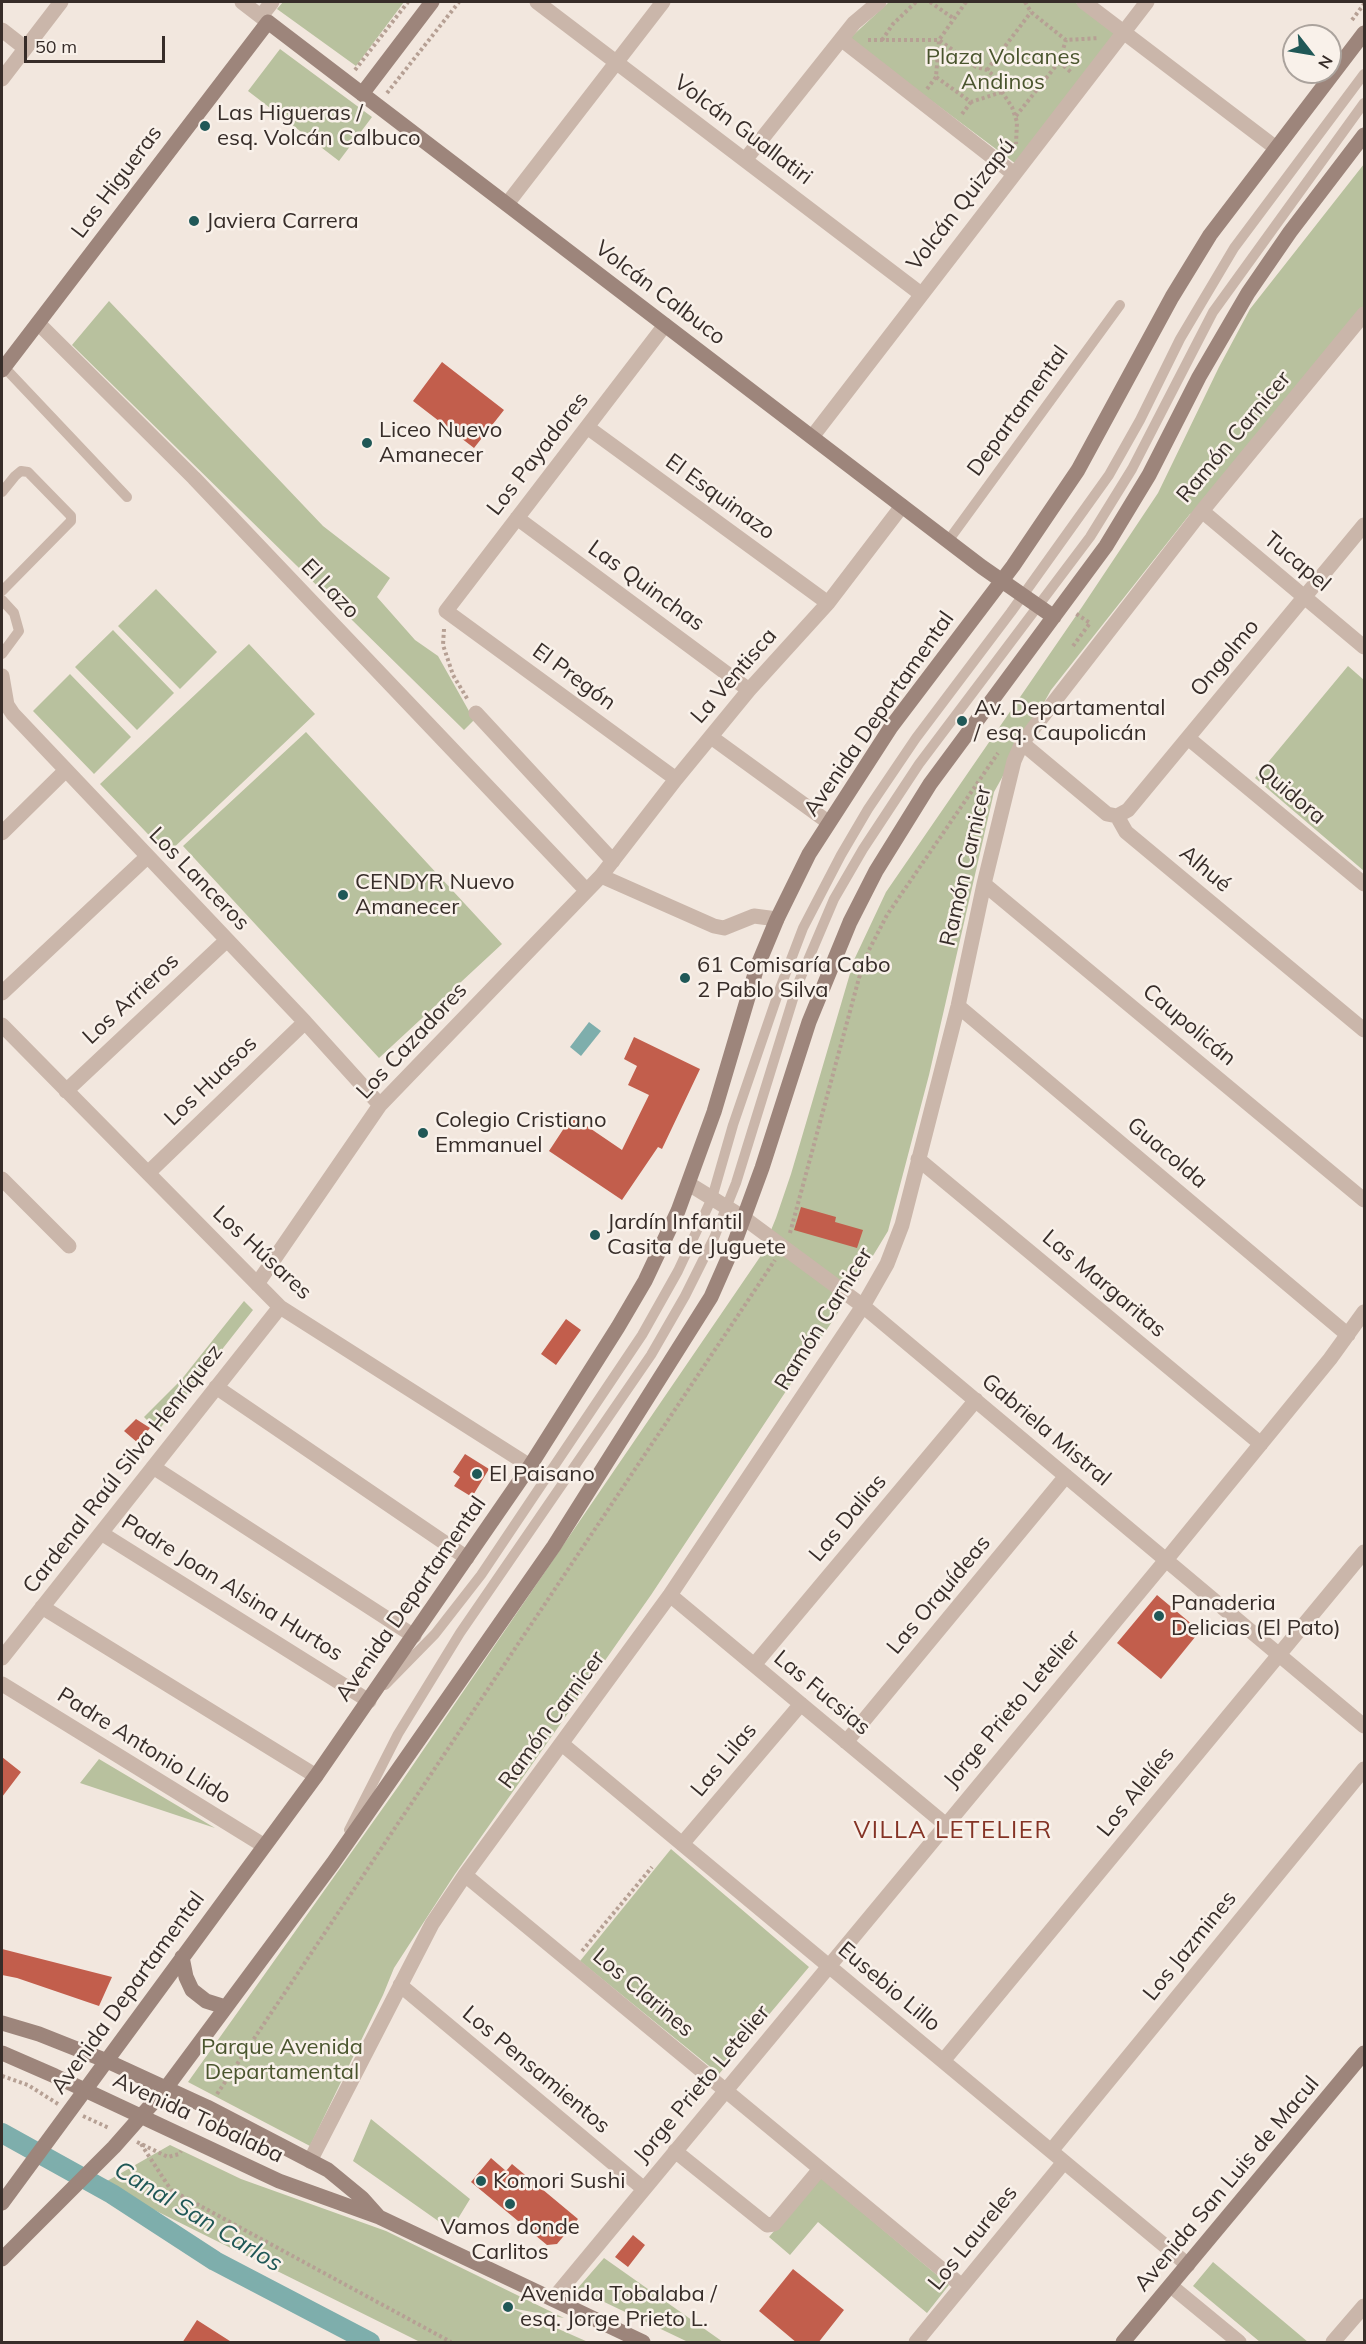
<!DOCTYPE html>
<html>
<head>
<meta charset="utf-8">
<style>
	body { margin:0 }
	#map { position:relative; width:1366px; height:2344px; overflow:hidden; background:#f2e7de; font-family:Mulish,sans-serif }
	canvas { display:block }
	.frame { position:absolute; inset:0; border:3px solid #372d29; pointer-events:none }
	.north { position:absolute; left:1282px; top:24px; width:60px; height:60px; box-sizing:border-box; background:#f9f1ea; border:2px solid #aba39d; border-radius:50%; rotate:121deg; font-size:16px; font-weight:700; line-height:24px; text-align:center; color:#372d29 }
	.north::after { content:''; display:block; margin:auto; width:21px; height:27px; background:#205857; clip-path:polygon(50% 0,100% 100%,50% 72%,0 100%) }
	.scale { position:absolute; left:24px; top:36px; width:141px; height:27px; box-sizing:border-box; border:3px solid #372d29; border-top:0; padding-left:8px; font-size:18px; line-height:21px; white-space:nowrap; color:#372d29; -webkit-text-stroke:4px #f9f1ea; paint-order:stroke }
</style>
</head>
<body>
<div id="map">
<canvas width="1366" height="2344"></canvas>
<div class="frame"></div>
<div class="north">N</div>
<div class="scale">50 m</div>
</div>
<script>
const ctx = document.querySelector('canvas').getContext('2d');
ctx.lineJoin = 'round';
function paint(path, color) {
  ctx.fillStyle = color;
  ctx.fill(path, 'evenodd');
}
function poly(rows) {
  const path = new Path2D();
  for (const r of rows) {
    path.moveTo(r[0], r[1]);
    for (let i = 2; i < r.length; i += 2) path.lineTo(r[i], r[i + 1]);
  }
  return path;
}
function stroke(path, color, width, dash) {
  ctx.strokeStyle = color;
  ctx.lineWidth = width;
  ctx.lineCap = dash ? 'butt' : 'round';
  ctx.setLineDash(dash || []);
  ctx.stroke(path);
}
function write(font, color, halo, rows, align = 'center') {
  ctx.font = font + ' Mulish,sans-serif';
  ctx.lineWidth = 5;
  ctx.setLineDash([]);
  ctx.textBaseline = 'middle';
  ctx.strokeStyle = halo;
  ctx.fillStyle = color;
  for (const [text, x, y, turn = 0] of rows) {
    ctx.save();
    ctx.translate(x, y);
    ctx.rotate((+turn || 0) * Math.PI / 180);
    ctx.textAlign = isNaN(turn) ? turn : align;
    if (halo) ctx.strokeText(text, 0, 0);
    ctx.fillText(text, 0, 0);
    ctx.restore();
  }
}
paint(poly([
	[283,2,404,2,356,66,277,9],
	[889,2,1075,2,1117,34,1016,164,849,39],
	[280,49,372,117,339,161,248,91],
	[1364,164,1364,306,1202,511,1190,514,1051,690,994,792,929,1075,888,1231,843,1305,651,1595,455,1874,394,1968,383,1995,310,2146,188,2082,400,1784,760,1257,776,1218,791,1174,854,960,886,892,1082,607,1158,493,1219,367,1250,309],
	[109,301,323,526,390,578,377,597,415,640,438,656,474,720,464,730,72,345],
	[156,589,217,652,180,689,118,626],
	[113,630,174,693,137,730,75,667],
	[249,644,315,714,167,854,100,784],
	[1348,666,1364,680,1364,871,1255,778],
	[70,674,131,737,94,774,33,711],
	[306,732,502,944,379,1058,183,846],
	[244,1301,253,1310,158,1431,144,1417,181,1380],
	[99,1759,215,1828,80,1783],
	[671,1849,809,1967,719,2074,580,1961],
	[371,2119,470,2199,451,2230,353,2161],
	[170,2145,241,2179,386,2231,564,2318,511,2308,588,2342,420,2342,102,2184],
	[820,2177,949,2285,927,2313,818,2222,790,2255,769,2237],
	[604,2258,723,2342,688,2342,577,2289],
	[1213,2262,1308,2342,1260,2342,1193,2286]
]), '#b8c19e');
paint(poly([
	[589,1022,601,1031,581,1056,570,1047]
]), '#7eaeac');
stroke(poly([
	[2,2133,112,2194,215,2261,370,2342]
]), '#7eaeac', 20);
paint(poly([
	[442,362,504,410,474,448,413,401],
	[634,1037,700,1069,662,1149,658,1147,622,1200,549,1151,572,1116,622,1150,649,1095,628,1085,637,1066,624,1059],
	[801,1207,836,1217,835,1222,863,1230,857,1248,794,1230],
	[566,1319,581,1330,556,1365,541,1354],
	[136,1419,150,1428,138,1443,124,1431],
	[465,1454,489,1469,472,1497,454,1486,460,1477,453,1472],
	[1157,1595,1200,1631,1161,1679,1117,1643],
	[2,1757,21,1772,2,1797],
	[2,1949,112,1977,99,2006,17,1978,2,1975],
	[491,2158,506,2171,512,2164,578,2219,557,2244,547,2245,471,2182],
	[633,2235,645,2245,628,2267,615,2257],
	[793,2269,844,2310,818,2343,797,2343,759,2311],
	[197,2320,233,2343,182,2343]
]), '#c25e4c');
stroke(poly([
	[930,2,953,18],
	[966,2,939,40,936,77,971,102,1002,92],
	[1025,2,1031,12,1066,40,1099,38],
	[1352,20,1364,4],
	[868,40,939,40,976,67,987,70,1000,81,1002,92,1012,107,1017,122,1016,144],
	[882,40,893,24,916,2],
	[1059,62,1072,73],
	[355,70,408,2],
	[987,70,1031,12],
	[927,89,936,77],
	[387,93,459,2],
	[962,114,971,102],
	[1016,116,1059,62,1066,40],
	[444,629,443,645,453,675,468,700],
	[1073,646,1090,623,1075,613],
	[790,1233,859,978,869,950,887,915,998,753],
	[582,1951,652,1867],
	[2,2076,28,2085,58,2104],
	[217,2094,775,1260],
	[83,2116,109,2128],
	[137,2142,168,2157,179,2154,181,2151],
	[141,2144,171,2190,451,2342]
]), '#b6a094', 4, [3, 3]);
stroke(poly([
	[4,367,127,497],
	[2,492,15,476,21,471,28,472,71,516,71,521,2,591],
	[948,541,1120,305],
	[2,600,14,613,19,631,2,654],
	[385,1685,435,1634,481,1575,642,1335,678,1271,712,1198,733,1125,779,991,803,928,841,855,868,809,916,738,1011,612,1109,475,1140,420,1180,339,1234,248,1364,74],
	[349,1830,398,1734,460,1633,651,1355,685,1296,714,1238,736,1183,797,986,834,899,863,849,919,764,1090,537,1132,469,1213,312,1364,103]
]), '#cab6aa', 10);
stroke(poly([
	[242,2,268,22],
	[537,2,921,294],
	[1084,2,1276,148],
	[261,16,272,2],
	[2,30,25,48],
	[841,39,1014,174],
	[2,79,61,2],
	[745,160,854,23,879,2],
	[507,204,663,2],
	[38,323,194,478,586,890],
	[665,325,446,611,676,779],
	[587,427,828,603],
	[812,437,1147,2],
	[1202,511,1364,647],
	[517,518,749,690],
	[2,676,7,705,13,714,305,1022,380,1105],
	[476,713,613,861],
	[711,737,828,822],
	[1188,738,1364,884],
	[1022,743,1107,814,1117,816],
	[1117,816,1128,810,1364,525],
	[1117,816,1126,832,1364,1030],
	[2,833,65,771],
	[601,876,714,926,724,928,754,916,777,919],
	[984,884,1364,1200],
	[2,993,147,857],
	[958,1006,1348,1335],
	[2,1025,280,1307,530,1466],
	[66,1091,227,940],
	[918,1159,1261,1444],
	[148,1173,305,1022],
	[2,1179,69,1246],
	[689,1184,744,1218,863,1306,1364,1726],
	[257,1284,380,1105,601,876,676,779,749,690,828,603,902,506],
	[216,1387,467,1558],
	[153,1467,414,1636],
	[101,1533,369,1701],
	[670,1595,946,1825],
	[42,1607,316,1776],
	[2,1658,280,1307],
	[754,1665,976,1400],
	[2,1684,263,1845],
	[846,1742,1066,1476],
	[562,1744,1188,2265],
	[682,1844,801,1704],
	[465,1875,962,2286],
	[400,1985,644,2189],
	[943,2061,1364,1552],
	[675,2151,767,2225,774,2224,820,2169],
	[1051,2151,1364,1769],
	[310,2161,432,1924,465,1875,670,1595,863,1306,887,1264,902,1225,958,1006,984,884,1014,761,1022,743,1202,511,1364,314],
	[1171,2286,1239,2342],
	[553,2299,1166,1560,1330,1359,1364,1312],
	[916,2342,1064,2162],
	[1333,2342,1364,2306]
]), '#cab6aa', 15);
stroke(poly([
	[362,94,432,2],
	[2,370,268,22,982,567,1054,617],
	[182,1957,186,1977,192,1990,206,2001,225,2007],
	[2,2023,39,2034,107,2061,207,2107,328,2170,362,2198,379,2217],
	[2,2053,55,2076,279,2181,379,2217,643,2342],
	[2,2203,316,1776,530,1466,618,1327,645,1281,678,1211,714,1112,757,967,777,919,809,854,891,727,1013,566,1078,470,1172,297,1210,235,1364,33],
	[2,2259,114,2147,166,2088,333,1863,554,1546,711,1297,733,1247,762,1168,809,1022,850,922,876,871,930,784,1106,546,1149,475,1199,377,1248,293,1290,232,1364,135],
	[1123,2342,1364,2053]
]), '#9d857b', 15);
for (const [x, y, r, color] of [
	[205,126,6,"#205857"],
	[194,221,6,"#205857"],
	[367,443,6,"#205857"],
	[962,721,6,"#205857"],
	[343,895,6,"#205857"],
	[685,978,6,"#205857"],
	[423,1133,6,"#205857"],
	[595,1235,6,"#205857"],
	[477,1474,6,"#205857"],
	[1159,1616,6,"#205857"],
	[481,2181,6,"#205857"],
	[510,2204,6,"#205857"],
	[508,2307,6,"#205857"]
]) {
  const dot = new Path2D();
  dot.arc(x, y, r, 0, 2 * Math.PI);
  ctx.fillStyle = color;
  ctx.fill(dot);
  stroke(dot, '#f9f1ea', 2);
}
write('22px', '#4a552e', '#f9f1ea', [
	["Plaza Volcanes",1003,57],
	["Andinos",1003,82],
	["Parque Avenida",282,2047],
	["Departamental",282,2072]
]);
write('22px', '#372d29', '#f9f1ea', [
	["Las Higueras /",217,113],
	["esq. Volcán Calbuco",217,138],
	["Javiera Carrera",206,221],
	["Liceo Nuevo",379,430],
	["Amanecer",379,455],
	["Av. Departamental",974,708],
	["/ esq. Caupolicán",974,733],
	["CENDYR Nuevo",355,882],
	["Amanecer",355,907],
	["61 Comisaría Cabo",697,965],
	["2 Pablo Silva",697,990],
	["Colegio Cristiano",435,1120],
	["Emmanuel",435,1145],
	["Jardín Infantil",607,1222],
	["Casita de Juguete",607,1247],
	["El Paisano",489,1474],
	["Panaderia",1171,1603],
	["Delicias (El Pato)",1171,1628],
	["Komori Sushi",493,2181],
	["Vamos donde",510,2227,"center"],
	["Carlitos",510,2252,"center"],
	["Avenida Tobalaba /",520,2294],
	["esq. Jorge Prieto L.",520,2319]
], 'left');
write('22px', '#372d29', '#f9f1ea', [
	["Volcán Guallatiri",743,130,37],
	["Las Higueras",117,182,-53],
	["Volcán Quizapú",961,205,-52],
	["Volcán Calbuco",660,293,37],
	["Departamental",1018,411,-54],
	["Ramón Carnicer",1234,437,-50],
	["Los Payadores",538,454,-52],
	["El Esquinazo",720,497,36],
	["Tucapel",1297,562,40],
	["Las Quinchas",646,586,36],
	["El Lazo",330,589,46],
	["Ongolmo",1225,658,-50],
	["La Ventisca",734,676,-49],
	["El Pregón",574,677,36],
	["Avenida Departamental",879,714,-55],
	["Quidora",1291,794,40],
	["Ramón Carnicer",966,866,-77],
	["Alhué",1205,869,40],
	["Los Lanceros",199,879,46],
	["Los Arrieros",131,999,-43],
	["Caupolicán",1189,1025,40],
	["Los Cazadores",412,1041,-47],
	["Los Huasos",211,1081,-44],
	["Guacolda",1167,1153,40],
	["Los Húsares",262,1253,43],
	["Las Margaritas",1104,1284,40],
	["Ramón Carnicer",824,1319,-58],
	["Gabriela Mistral",1046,1430,40],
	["Cardenal Raúl Silva Henríquez",123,1469,-52],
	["Las Dalias",848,1518,-50],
	["Padre Joan Alsina Hurtos",232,1588,32],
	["Las Orquídeas",939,1595,-50],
	["Avenida Departamental",411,1599,-55],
	["Las Fucsias",822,1693,40],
	["Jorge Prieto Letelier",1012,1709,-50],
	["Ramón Carnicer",552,1720,-54],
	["Padre Antonio Llido",144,1746,32],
	["Las Lilas",724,1760,-50],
	["Los Alelíes",1136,1792,-51],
	["Los Jazmines",1190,1946,-51],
	["Eusebio Lillo",889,1987,40],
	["Avenida Departamental",128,1993,-54],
	["Los Clarines",643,1993,40],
	["Los Pensamientos",536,2070,40],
	["Jorge Prieto Letelier",702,2084,-50],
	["Avenida Tobalaba",198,2118,25],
	["Avenida San Luis de Macul",1227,2184,-50],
	["Los Laureles",973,2238,-51]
]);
ctx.letterSpacing = '1.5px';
write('24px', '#843325', '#f9f1ea', [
	["VILLA LETELIER",953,1831]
]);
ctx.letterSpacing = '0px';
write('italic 24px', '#205857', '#f9f1ea', [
	["Canal San Carlos",198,2217,31]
]);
</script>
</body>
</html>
